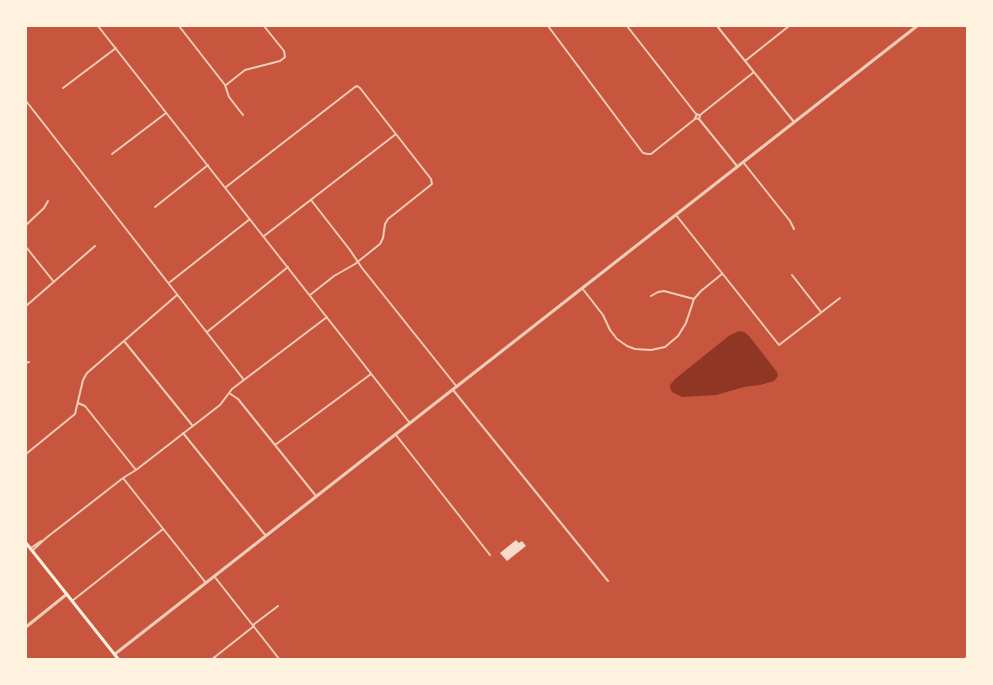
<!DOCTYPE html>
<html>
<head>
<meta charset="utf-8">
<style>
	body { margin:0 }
	#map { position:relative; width:993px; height:685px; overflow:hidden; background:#c8553d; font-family:"Golos Text",sans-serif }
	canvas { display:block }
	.frame { position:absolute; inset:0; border:27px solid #fff3e0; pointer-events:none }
</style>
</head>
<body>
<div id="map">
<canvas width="993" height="685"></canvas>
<div class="frame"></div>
</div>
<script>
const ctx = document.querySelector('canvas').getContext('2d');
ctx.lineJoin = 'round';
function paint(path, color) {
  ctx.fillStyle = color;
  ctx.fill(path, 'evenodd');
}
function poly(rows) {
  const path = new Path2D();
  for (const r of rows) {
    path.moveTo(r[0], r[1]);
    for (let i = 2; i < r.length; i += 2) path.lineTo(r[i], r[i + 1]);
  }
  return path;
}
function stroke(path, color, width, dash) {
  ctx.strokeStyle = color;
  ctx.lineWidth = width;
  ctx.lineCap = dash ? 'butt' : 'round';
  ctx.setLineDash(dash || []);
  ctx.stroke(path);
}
paint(poly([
	[739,331,744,332,749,336,777,372,778,376,774,381,760,385,744,387,716,395,682,397,672,392,670,388,670,385,675,379,730,335]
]), '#8f3625');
paint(poly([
	[516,540,519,543,522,541,526,546,507,561,500,553]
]), '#f7dbc8');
stroke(poly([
	[98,26,409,422],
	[179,26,225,85,229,97,243,115],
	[548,26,643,153,648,154,651,154,695,119],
	[627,26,696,114],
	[717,26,794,122],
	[745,61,789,26],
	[226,85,245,70,280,61,285,57,284,51,264,26],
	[63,88,116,48],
	[26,101,244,380],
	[697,114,700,116,699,119,695,118,697,114],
	[700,115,754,72],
	[699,119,737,166],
	[112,154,166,113],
	[743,162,790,221,794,229],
	[226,187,355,87,357,86,360,88,431,179,432,184,388,219,385,224,383,238,380,244,355,264,334,276,310,295],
	[311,200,350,250,362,268,457,387],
	[155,207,208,165],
	[676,215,779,345,840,298],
	[26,225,44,208,48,201],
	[264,236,396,134],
	[26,247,54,282],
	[792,275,821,312],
	[170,282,250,219],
	[582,288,603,315,610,330,617,339,627,346,635,349,651,350,665,347,678,336,686,323,694,299,701,291,722,274],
	[651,296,658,292,664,291,694,299],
	[26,306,95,246],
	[207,332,288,267],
	[124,341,192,425],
	[26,363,29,362],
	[453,390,608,581],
	[229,393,238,399,316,496],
	[78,403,85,406,136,470],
	[183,433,266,536],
	[396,435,490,555],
	[275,445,371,374],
	[26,454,75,414,83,380,87,373,177,295],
	[123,478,206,583],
	[31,548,41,541],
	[32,551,46,538,123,478,136,470,220,405,232,389,327,317],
	[214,576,280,660],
	[72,601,163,529],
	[253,625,278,606],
	[211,660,254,626]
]), '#f1ccb7', 2);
stroke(poly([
	[26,627,67,594],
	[115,654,917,26],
	[965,660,968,657]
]), '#f1ccb7', 3);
stroke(poly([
	[26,543,119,660]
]), '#fff3e0', 3);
</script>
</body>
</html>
